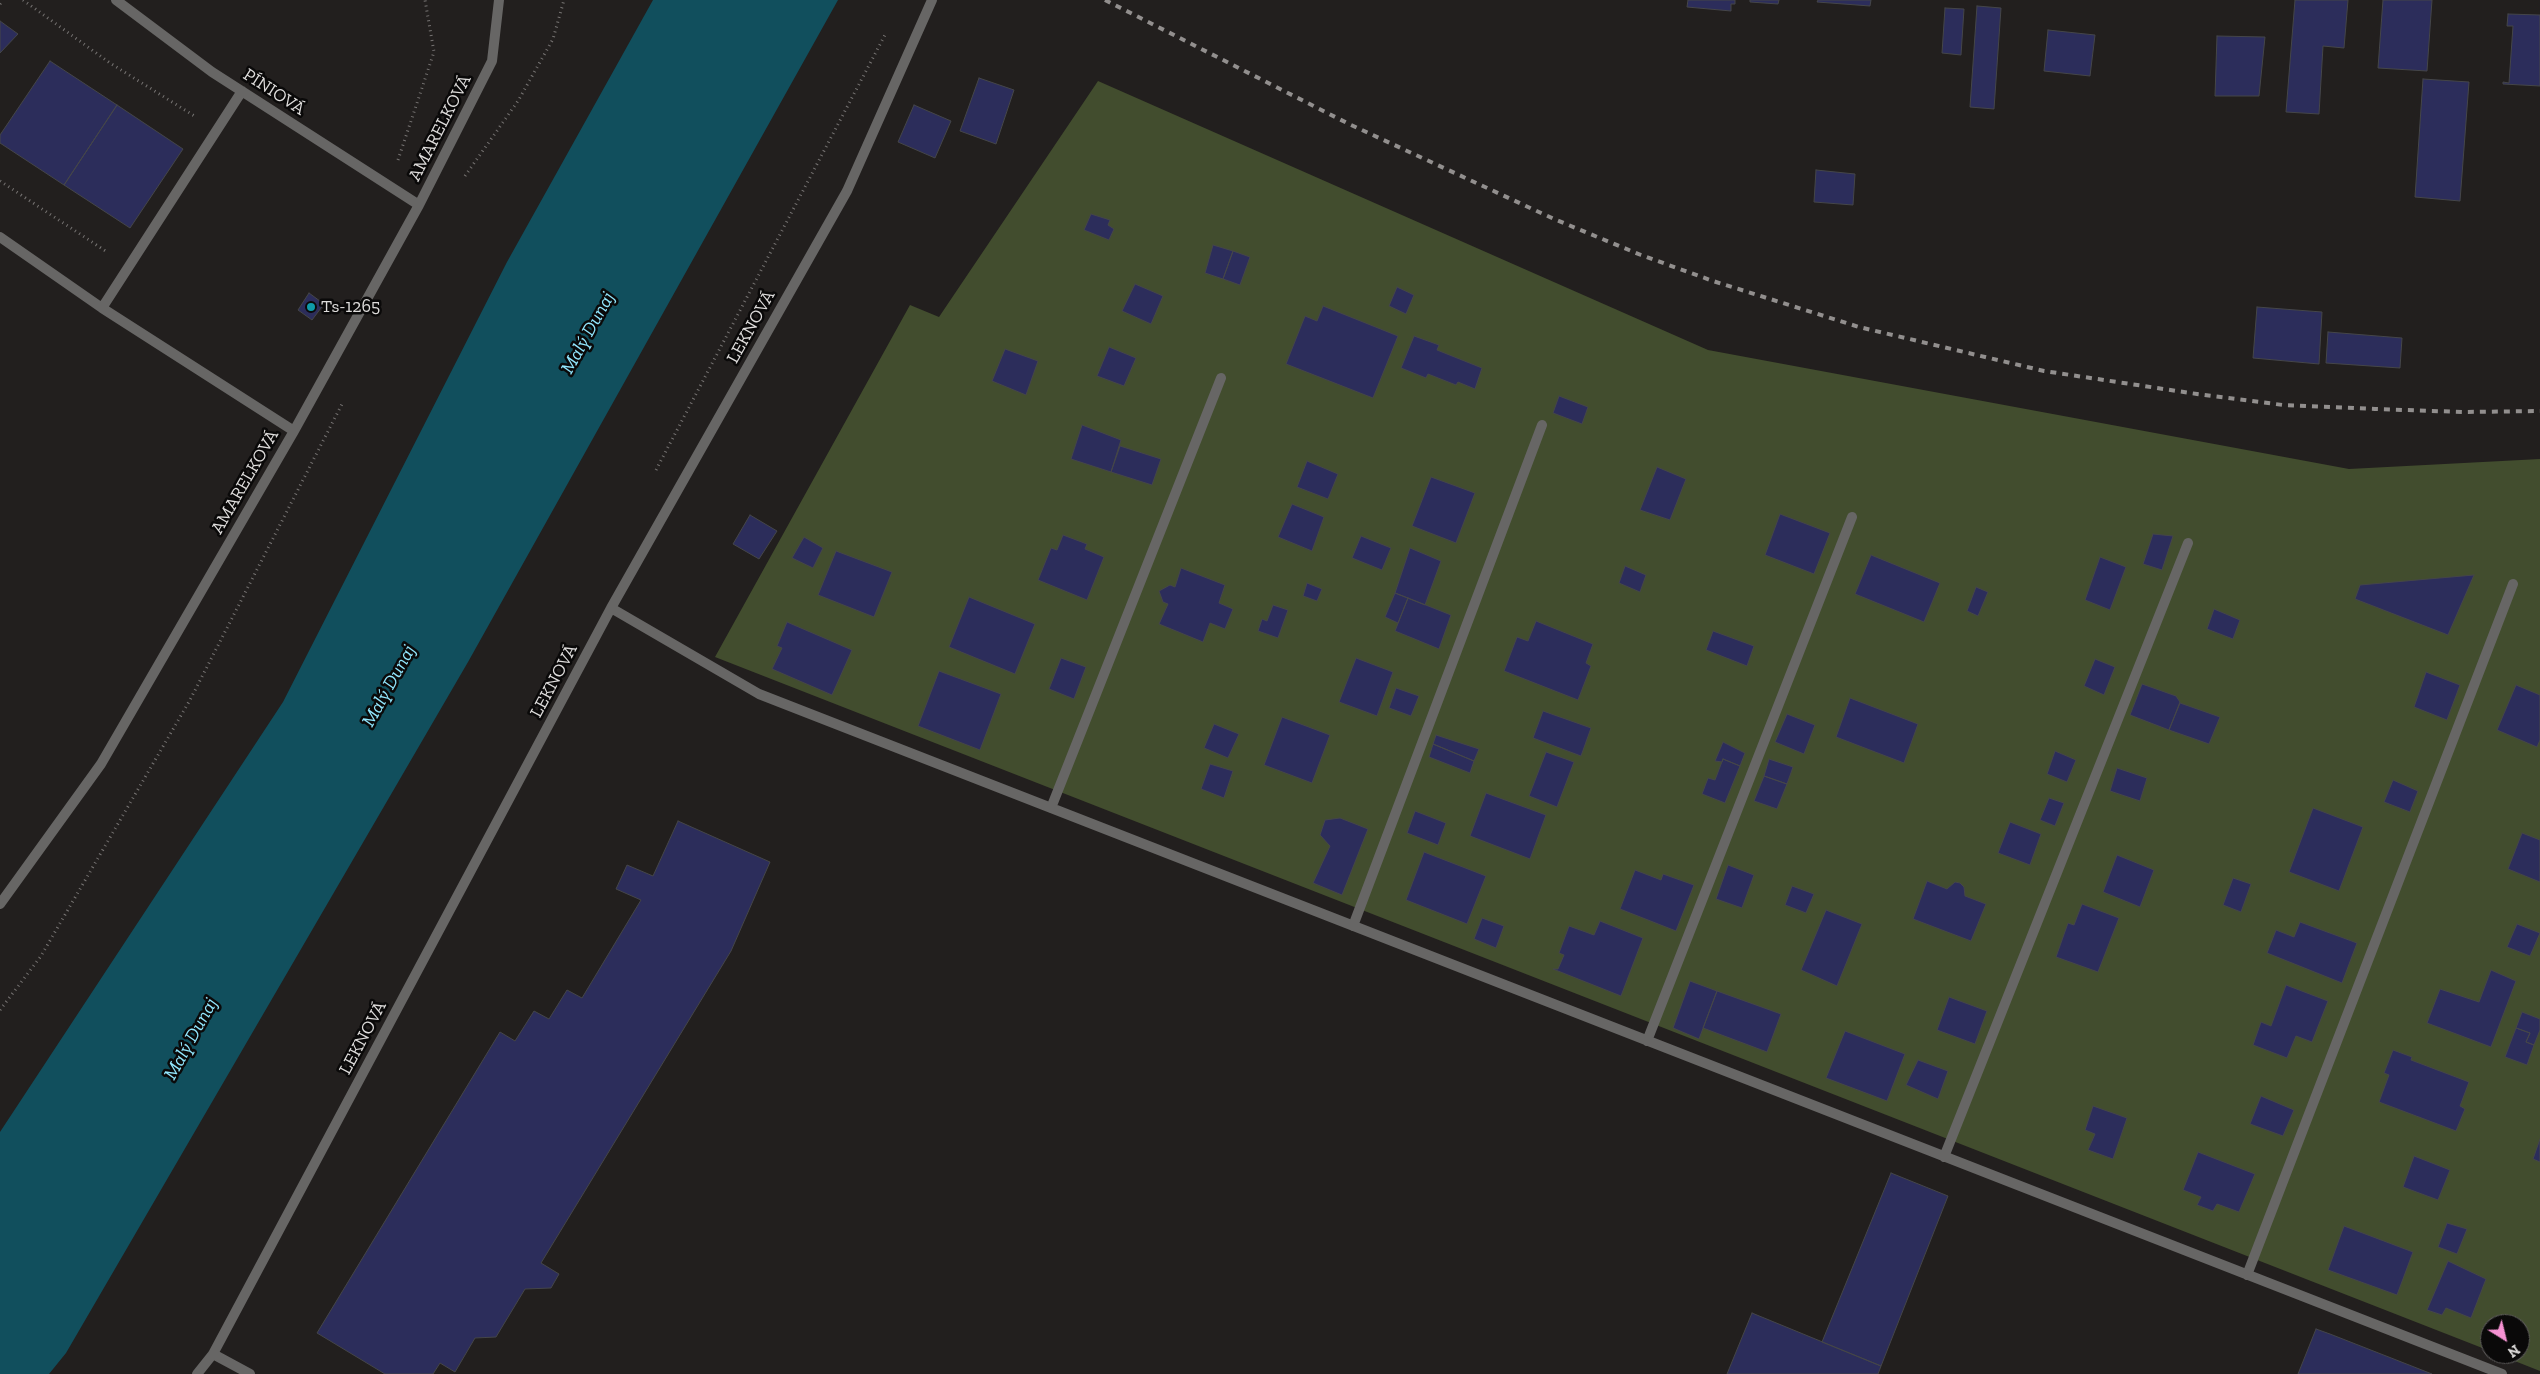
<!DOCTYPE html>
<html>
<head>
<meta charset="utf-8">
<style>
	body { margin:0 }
	#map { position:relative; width:2540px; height:1374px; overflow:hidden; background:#221f1e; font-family:"Zilla Slab",serif }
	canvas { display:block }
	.north { position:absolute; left:2480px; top:1314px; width:50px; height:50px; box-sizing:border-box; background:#0a0909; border:1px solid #5f5d5d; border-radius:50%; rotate:144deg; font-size:14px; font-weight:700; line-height:20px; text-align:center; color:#dedcdb }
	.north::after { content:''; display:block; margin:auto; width:18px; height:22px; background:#f591d2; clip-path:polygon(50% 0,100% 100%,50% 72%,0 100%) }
</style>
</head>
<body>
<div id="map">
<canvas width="2540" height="1374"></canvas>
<div class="north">N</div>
</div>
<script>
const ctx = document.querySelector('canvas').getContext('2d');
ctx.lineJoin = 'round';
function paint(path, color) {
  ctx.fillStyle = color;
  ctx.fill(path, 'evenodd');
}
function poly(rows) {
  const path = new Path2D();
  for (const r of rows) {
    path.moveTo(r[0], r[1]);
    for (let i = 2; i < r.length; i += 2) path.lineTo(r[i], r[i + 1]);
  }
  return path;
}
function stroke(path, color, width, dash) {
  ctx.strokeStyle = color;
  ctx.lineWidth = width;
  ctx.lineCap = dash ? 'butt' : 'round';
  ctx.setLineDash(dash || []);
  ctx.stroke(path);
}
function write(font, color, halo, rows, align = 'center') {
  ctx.font = font + ' "Zilla Slab",serif';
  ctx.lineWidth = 5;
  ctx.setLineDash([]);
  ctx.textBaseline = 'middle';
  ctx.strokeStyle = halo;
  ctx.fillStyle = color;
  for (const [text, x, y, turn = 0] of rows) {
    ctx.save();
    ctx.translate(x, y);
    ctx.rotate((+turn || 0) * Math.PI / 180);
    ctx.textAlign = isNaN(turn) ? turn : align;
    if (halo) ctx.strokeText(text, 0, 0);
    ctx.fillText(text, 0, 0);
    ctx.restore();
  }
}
paint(poly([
	[1098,81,1708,350,2349,469,2540,459,2540,1371,2497,1354,2520,1354,2520,1324,2490,1324,2490,1351,715,657,910,305,939,317]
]), '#424d2e');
paint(poly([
	[653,0,838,0,468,662,66,1353,49,1374,0,1374,0,1132,283,702,507,262]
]), '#114f5d');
const building = poly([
	[1688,0,1735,0,1735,4,1731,4,1731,11,1687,7,1688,0],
	[1750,0,1779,0,1778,4,1750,2,1750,0],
	[1818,0,1871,0,1870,6,1817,2,1818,0],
	[2295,0,2348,0,2344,48,2323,46,2319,114,2286,112,2295,0],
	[2383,0,2432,0,2427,71,2378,68,2383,0],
	[1977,6,2001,8,1994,109,1970,107,1977,6],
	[1945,8,1964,9,1961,55,1942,53,1945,8],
	[2508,14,2540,15,2540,86,2503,84,2503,82,2509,83,2513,26,2507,26,2508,14],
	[0,21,18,34,0,53,0,21],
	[2048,30,2095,35,2090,76,2044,71,2048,30],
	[2217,36,2265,37,2259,96,2215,96,2217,36],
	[50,61,117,105,64,185,0,143,0,135,50,61],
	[979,78,1014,90,996,144,960,131,979,78],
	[2423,79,2469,82,2460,201,2415,197,2423,79],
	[117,105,183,149,130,228,64,185,117,105],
	[914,105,951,121,935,158,898,142,914,105],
	[1816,170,1855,174,1853,205,1814,202,1816,170],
	[1091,214,1110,220,1108,225,1114,229,1109,240,1084,230,1091,214],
	[1213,245,1233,251,1223,279,1205,273,1213,245],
	[1233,251,1250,257,1240,285,1223,279,1233,251],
	[1135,284,1163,296,1151,324,1122,311,1135,284],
	[1397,287,1414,295,1406,314,1389,306,1397,287],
	[309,293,324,304,312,320,298,310,309,293],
	[1323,306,1398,336,1373,398,1286,364,1305,316,1317,321,1323,306],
	[2257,307,2322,312,2319,364,2253,358,2257,307],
	[2328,332,2402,338,2400,368,2326,363,2328,332],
	[1414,336,1439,345,1437,350,1482,368,1475,389,1458,382,1456,385,1428,374,1426,378,1401,368,1414,336],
	[1109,347,1136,358,1124,386,1097,376,1109,347],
	[1005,349,1038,361,1026,395,992,381,1005,349],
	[1559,396,1588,407,1582,424,1553,413,1559,396],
	[1082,425,1121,440,1111,472,1071,459,1082,425],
	[1120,446,1161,459,1152,485,1111,472,1120,446],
	[1307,461,1338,474,1328,499,1297,487,1307,461],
	[1657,467,1686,479,1670,520,1640,510,1657,467],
	[1431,477,1475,493,1456,543,1412,526,1431,477],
	[1292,504,1324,517,1312,551,1278,537,1292,504],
	[1780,514,1830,533,1814,574,1765,555,1780,514],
	[750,515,777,531,759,559,733,544,750,515],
	[2153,534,2173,536,2162,570,2143,564,2153,534],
	[1063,535,1087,544,1085,549,1104,557,1087,600,1038,580,1051,548,1057,550,1063,535],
	[1361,536,1391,548,1382,570,1352,558,1361,536],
	[804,537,823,548,813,568,792,558,804,537],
	[1410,548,1441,561,1425,605,1395,593,1410,548],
	[836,551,892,572,874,617,818,595,836,551],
	[1871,555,1940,583,1924,622,1855,594,1871,555],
	[2100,557,2126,567,2110,610,2085,600,2100,557],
	[1625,566,1646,575,1640,592,1619,583,1625,566],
	[1181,568,1225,585,1219,603,1233,609,1225,629,1210,623,1203,642,1159,624,1168,604,1163,602,1159,591,1170,585,1175,587,1181,568],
	[2474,575,2448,635,2355,599,2360,585,2474,575],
	[1307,583,1322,589,1317,601,1303,596,1307,583],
	[1976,587,1988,592,1978,616,1967,611,1976,587],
	[1395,593,1408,598,1398,623,1385,617,1395,593],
	[969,597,1035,624,1015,674,949,647,969,597],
	[1408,598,1451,615,1439,649,1395,631,1408,598],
	[1273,605,1288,610,1278,638,1258,631,1262,619,1267,621,1273,605],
	[2214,609,2240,620,2233,639,2207,629,2214,609],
	[1536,621,1593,644,1586,663,1591,666,1578,700,1504,671,1517,637,1528,641,1536,621],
	[787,622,852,650,832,695,772,669,782,648,777,646,787,622],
	[1713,631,1754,646,1747,666,1706,650,1713,631],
	[1061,658,1086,667,1074,699,1049,689,1061,658],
	[1356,658,1393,672,1377,716,1339,702,1356,658],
	[2095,659,2115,667,2104,695,2084,686,2095,659],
	[939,671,1001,694,980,750,918,726,939,671],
	[2426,672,2460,685,2447,720,2414,707,2426,672],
	[2142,684,2176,696,2180,702,2169,730,2130,715,2142,684],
	[2516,685,2540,695,2540,740,2537,747,2497,730,2516,685],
	[1396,688,1419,696,1411,716,1389,708,1396,688],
	[1850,698,1918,724,1904,763,1836,737,1850,698],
	[2180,703,2220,717,2209,744,2169,730,2180,703],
	[1543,711,1591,728,1581,756,1533,738,1543,711],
	[1787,714,1815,725,1804,754,1775,742,1787,714],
	[1282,717,1330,735,1312,783,1264,765,1282,717],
	[1214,724,1239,734,1228,758,1204,748,1214,724],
	[1436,735,1479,749,1474,761,1433,744,1436,735],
	[1723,742,1745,753,1740,766,1723,759,1722,762,1715,761,1723,742],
	[1433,744,1474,761,1470,773,1429,757,1433,744],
	[2055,751,2076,760,2067,782,2047,774,2055,751],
	[1546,752,1574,762,1557,807,1529,796,1546,752],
	[1723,759,1740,766,1725,803,1702,794,1708,778,1715,780,1723,759],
	[1769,759,1793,767,1787,784,1764,776,1769,759],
	[1210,764,1233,771,1224,798,1201,789,1210,764],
	[2117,768,2147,778,2140,801,2110,791,2117,768],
	[1764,776,1787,784,1777,809,1754,801,1764,776],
	[2393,780,2418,791,2410,812,2384,802,2393,780],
	[1486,793,1546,815,1530,859,1470,836,1486,793],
	[2049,798,2064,803,2055,826,2040,820,2049,798],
	[2313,808,2363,827,2339,891,2289,872,2313,808],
	[1415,811,1446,823,1438,845,1407,833,1415,811],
	[1340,818,1368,829,1342,895,1313,883,1330,846,1320,835,1325,820,1340,818],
	[678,821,770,862,731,951,541,1263,559,1274,551,1288,525,1289,496,1337,475,1338,455,1372,440,1363,433,1374,385,1374,317,1333,500,1032,515,1041,534,1011,549,1019,567,990,582,998,641,900,616,889,627,865,653,876,678,821],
	[2010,822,2041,834,2030,865,1998,853,2010,822],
	[2522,833,2540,840,2540,882,2508,869,2522,833],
	[1424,852,1486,876,1467,924,1406,900,1424,852],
	[2117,855,2154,870,2140,907,2103,892,2117,855],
	[1728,865,1754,875,1742,908,1716,899,1728,865],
	[1635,870,1661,880,1663,874,1694,885,1676,931,1620,909,1635,870],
	[2233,878,2251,884,2241,912,2223,905,2233,878],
	[1927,881,1947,889,1955,882,1960,883,1964,887,1965,896,1986,904,1971,941,1913,919,1927,881],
	[1792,886,1814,894,1806,913,1785,905,1792,886],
	[2082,904,2119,918,2098,972,2056,957,2068,923,2074,925,2082,904],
	[1826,910,1862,924,1837,986,1801,970,1826,910],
	[1482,918,1504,926,1496,948,1474,939,1482,918],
	[1600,921,1643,938,1621,996,1553,969,1558,969,1564,955,1559,953,1569,926,1594,935,1600,921],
	[2300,922,2357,943,2342,983,2267,953,2276,930,2294,937,2300,922],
	[2517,924,2540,933,2530,956,2507,947,2517,924],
	[2491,970,2516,981,2491,1047,2427,1023,2440,989,2479,1002,2491,970],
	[1690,981,1717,991,1699,1039,1673,1028,1690,981],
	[2286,985,2328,1001,2312,1042,2296,1036,2287,1058,2253,1045,2261,1022,2271,1026,2286,985],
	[1717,991,1781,1014,1767,1052,1703,1028,1717,991],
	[1949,997,1987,1011,1975,1044,1937,1030,1949,997],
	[2522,1012,2540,1019,2540,1030,2534,1045,2526,1042,2530,1033,2516,1028,2522,1012],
	[2516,1028,2530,1033,2526,1042,2534,1045,2527,1065,2505,1057,2516,1028],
	[1845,1031,1905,1054,1887,1101,1826,1078,1845,1031],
	[2393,1050,2412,1057,2411,1060,2469,1082,2460,1106,2465,1109,2456,1131,2379,1102,2389,1075,2384,1073,2393,1050],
	[1918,1060,1948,1071,1938,1099,1906,1085,1918,1060],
	[2261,1096,2294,1110,2283,1136,2250,1124,2261,1096],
	[2093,1106,2127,1118,2113,1159,2088,1150,2095,1134,2085,1130,2093,1106],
	[2540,1139,2540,1162,2533,1159,2540,1139],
	[2198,1152,2255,1174,2239,1212,2217,1204,2213,1211,2197,1205,2201,1197,2183,1190,2198,1152],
	[2414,1156,2450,1170,2438,1200,2403,1187,2414,1156],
	[1891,1173,1948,1196,1881,1366,1822,1342,1891,1173],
	[2447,1223,2467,1229,2457,1254,2438,1247,2447,1223],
	[2344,1226,2413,1252,2397,1295,2328,1270,2344,1226],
	[2448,1261,2486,1279,2471,1318,2446,1308,2442,1315,2427,1310,2448,1261],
	[1752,1313,1881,1366,1878,1374,1727,1374,1752,1313],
	[2316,1329,2330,1334,2432,1374,2298,1374,2316,1329]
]);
paint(building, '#2c2d5b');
stroke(building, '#454649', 1);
stroke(poly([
	[23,0,110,63,196,117],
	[0,4,3,0],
	[398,160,434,52,425,0],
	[465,176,518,101,553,39,564,0],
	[0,181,107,252],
	[656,470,886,33],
	[0,1010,41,956,190,700,342,404]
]), '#777473', 3, [1, 4]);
stroke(poly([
	[116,0,212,72,419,205],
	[0,237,102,308,294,431],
	[102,308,242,91],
	[611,608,759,694,2502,1374],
	[1051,808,1221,378],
	[0,904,101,764,294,431,419,205,492,61,499,0],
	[1353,926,1542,425],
	[1647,1041,1852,517],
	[1944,1157,2188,543],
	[2247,1275,2513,584],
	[213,1354,250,1374],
	[197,1374,213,1354,611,608,847,191,932,0]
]), '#676665', 10);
stroke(poly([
	[1105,0,1349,124,1554,219,1641,255,1713,281,1859,327,2044,371,2197,394,2283,405,2375,409,2463,412,2540,411]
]), '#928f8e', 4, [6, 6]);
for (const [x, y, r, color] of [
	[311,307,5,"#0f9aa8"]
]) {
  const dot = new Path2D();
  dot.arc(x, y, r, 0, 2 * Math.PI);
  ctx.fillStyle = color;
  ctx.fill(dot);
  stroke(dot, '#0a0909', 2);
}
write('18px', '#dedcdb', '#0a0909', [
	["PÍNIOVÁ",274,92,33],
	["AMARELKOVÁ",440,128,-63],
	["LEKNOVÁ",751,327,-61],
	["AMARELKOVÁ",245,482,-60],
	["LEKNOVÁ",554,681,-62],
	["LEKNOVÁ",363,1038,-62]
]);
write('18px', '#dedcdb', '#0a0909', [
	["Ts-1265",321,307]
], 'left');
write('italic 19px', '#92e7fe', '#0a0909', [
	["Malý Dunaj",588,333,-61],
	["Malý Dunaj",389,686,-61],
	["Malý Dunaj",191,1039,-61]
]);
</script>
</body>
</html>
